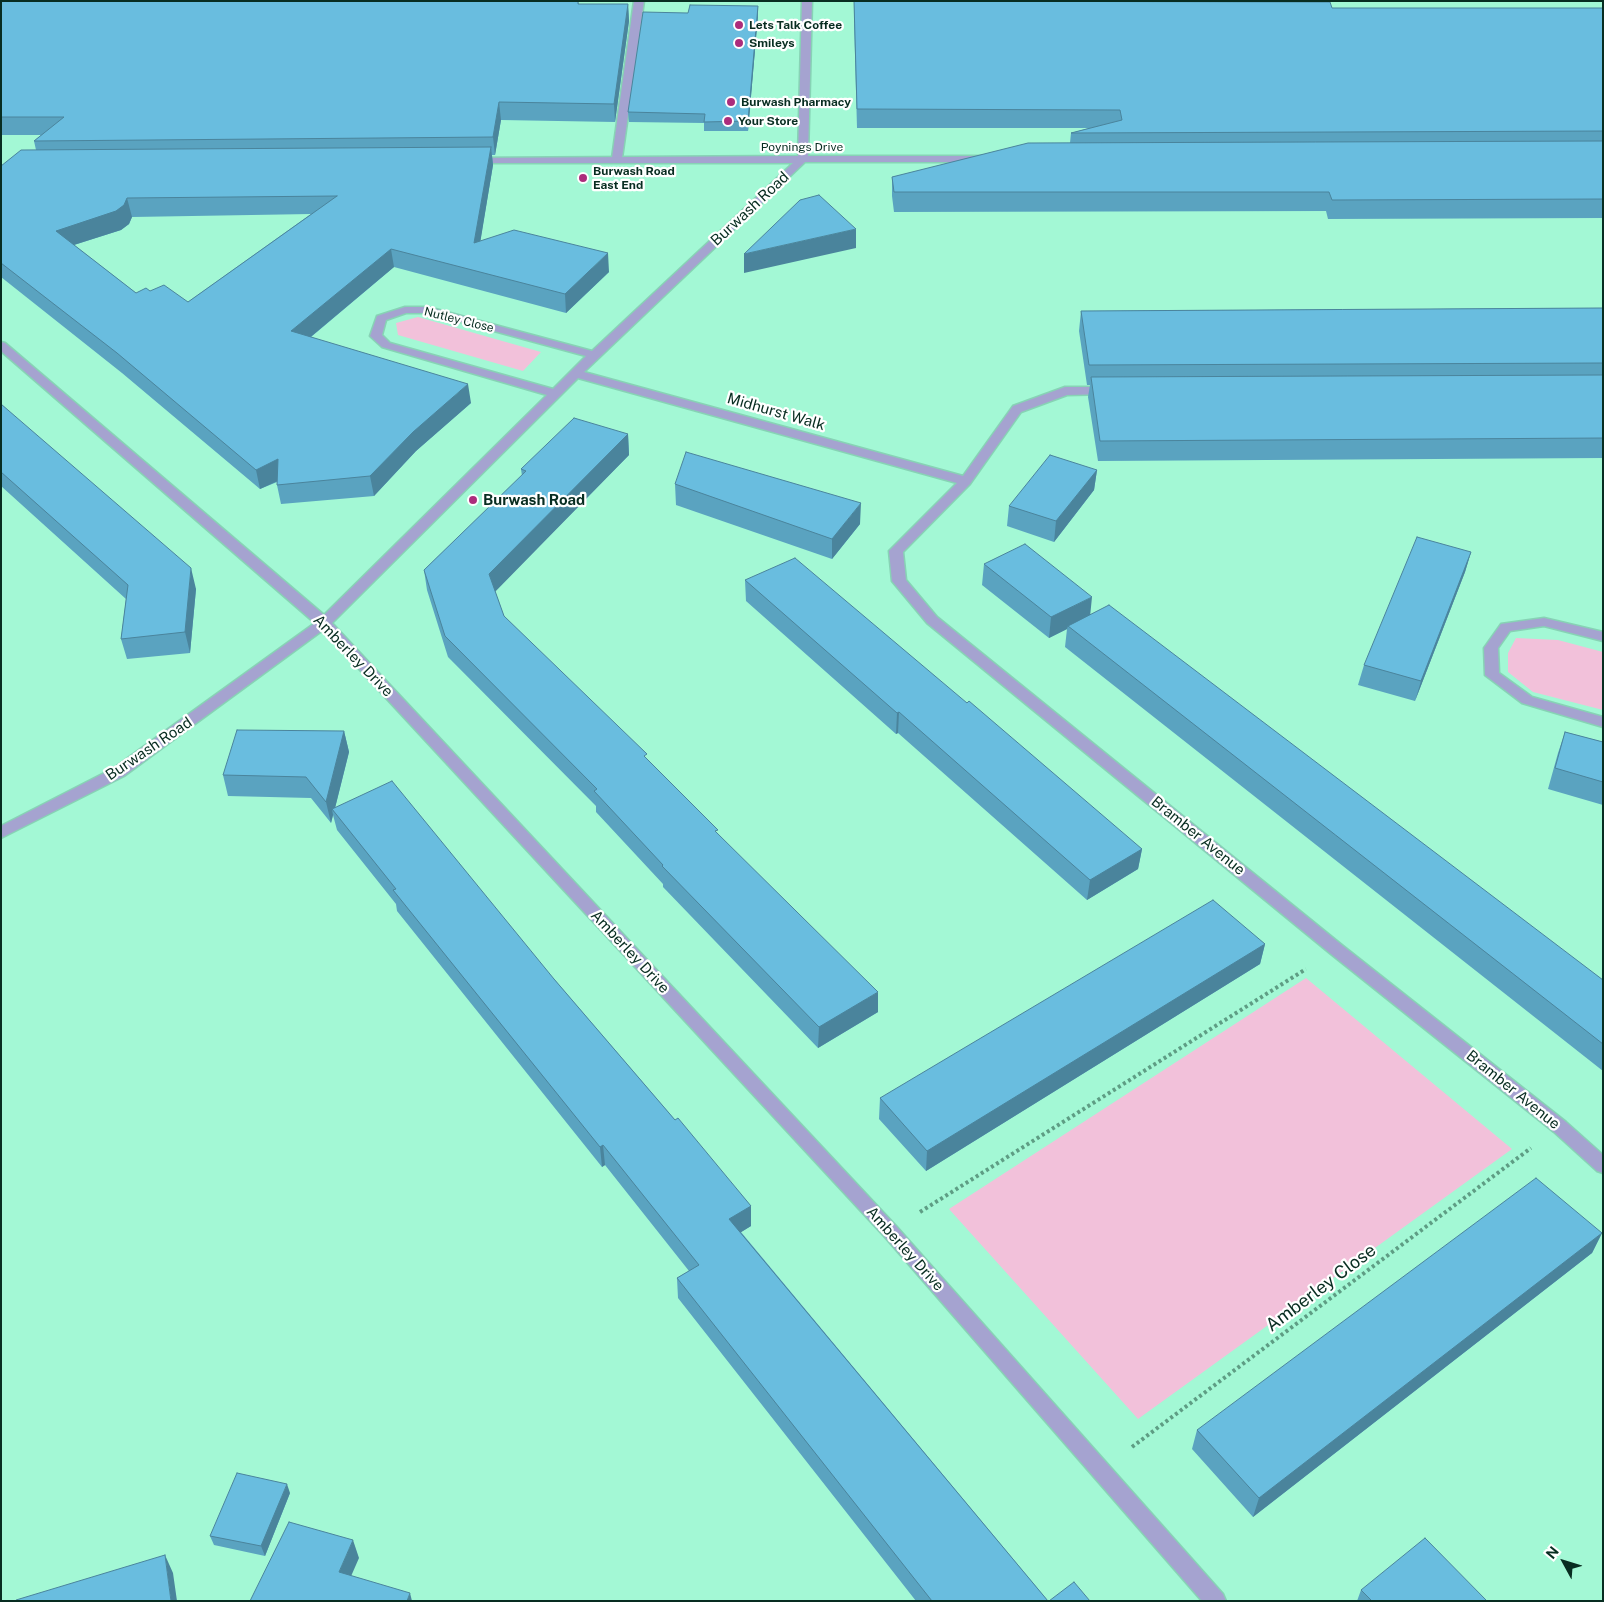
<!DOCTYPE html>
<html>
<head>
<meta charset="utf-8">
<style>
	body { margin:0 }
	#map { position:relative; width:1604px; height:1602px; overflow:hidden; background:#a3f8d5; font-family:"Public Sans",sans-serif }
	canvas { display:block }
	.frame { position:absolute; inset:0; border:2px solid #082d21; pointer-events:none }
	.north { position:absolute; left:1539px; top:1537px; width:50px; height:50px; -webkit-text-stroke:4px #fff; paint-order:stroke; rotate:309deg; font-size:14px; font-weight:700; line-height:20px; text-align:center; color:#082d21 }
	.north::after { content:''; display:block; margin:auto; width:18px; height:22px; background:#082d21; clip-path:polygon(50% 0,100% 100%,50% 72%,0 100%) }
</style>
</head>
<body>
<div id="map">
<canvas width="1604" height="1602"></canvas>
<div class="frame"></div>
<div class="north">N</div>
</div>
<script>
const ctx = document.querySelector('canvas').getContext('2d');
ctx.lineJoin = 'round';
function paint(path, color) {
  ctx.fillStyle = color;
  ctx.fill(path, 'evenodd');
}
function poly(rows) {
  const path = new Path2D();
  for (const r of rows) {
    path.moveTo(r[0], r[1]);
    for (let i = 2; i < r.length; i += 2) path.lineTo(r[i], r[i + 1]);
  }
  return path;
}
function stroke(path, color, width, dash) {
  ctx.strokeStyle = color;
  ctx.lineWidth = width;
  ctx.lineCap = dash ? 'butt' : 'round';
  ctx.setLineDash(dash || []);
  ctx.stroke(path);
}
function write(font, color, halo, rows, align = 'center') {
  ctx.font = font + ' "Public Sans",sans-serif';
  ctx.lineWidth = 4.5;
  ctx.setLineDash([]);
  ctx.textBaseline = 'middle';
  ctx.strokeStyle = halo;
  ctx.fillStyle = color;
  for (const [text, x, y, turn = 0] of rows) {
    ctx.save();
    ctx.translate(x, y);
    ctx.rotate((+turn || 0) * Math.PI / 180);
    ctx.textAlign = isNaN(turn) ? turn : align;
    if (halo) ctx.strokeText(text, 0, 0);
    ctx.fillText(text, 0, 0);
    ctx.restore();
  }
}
paint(poly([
	[418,317,541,352,523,371,398,335,396,323],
	[1516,638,1558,640,1603,652,1603,710,1533,692,1508,672,1508,653],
	[1306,978,1512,1149,1138,1419,949,1209]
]), '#f2c1da');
const lane = poly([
	[634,1,644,1,622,158,617,161,612,158,634,1]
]);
const street = poly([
	[802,1,812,1,808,156,985,156,990,159,985,162,805,162,584,372,963,476,1013,406,1065,387,1113,387,1115,390,1113,393,1109,394,1067,395,1021,412,970,484,903,552,906,580,937,617,1343,946,1566,1122,1603,1155,1603,1173,1597,1171,1554,1132,1331,954,927,623,892,581,889,551,957,483,578,378,332,623,896,1226,1223,1594,1226,1601,1202,1601,884,1236,323,630,124,776,1,838,1,826,114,768,315,623,1,351,1,342,5,343,324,615,547,395,382,347,370,336,377,316,405,307,428,307,592,351,793,163,473,163,469,162,469,158,798,156,802,1],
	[406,313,428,313,586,356,553,389,390,343,382,335,386,320,406,313],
	[1544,618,1603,632,1603,641,1544,626,1510,631,1498,648,1499,673,1532,697,1603,717,1603,727,1522,703,1485,675,1484,648,1501,624,1544,618]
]);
stroke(lane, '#87d3b5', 3);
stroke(street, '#87d3b5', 3);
stroke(poly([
	[920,1212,1306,969],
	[1132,1447,1531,1148]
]), '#5e9d84', 4, [3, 3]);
paint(lane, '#a5a3d0');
paint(street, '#a5a3d0');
paint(poly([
	[1,1,578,1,579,4,628,4,629,21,615,122,501,120,495,155,492,155,493,165,480,242,609,272,566,313,394,267,311,337,471,403,416,451,374,496,281,504,277,485,277,482,260,489,122,373,1,277,1,166,36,150,34,141,41,135,1,135],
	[311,214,188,302,150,291,136,293,74,245,121,230,129,224,132,217],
	[854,1,1332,8,1603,8,1603,218,1328,219,1326,211,894,212,892,196,892,177,1070,143,1071,133,1089,128,857,128,854,18],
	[758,6,758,15,748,131,704,131,704,123,629,122,628,112],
	[1603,308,1603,458,1098,461,1088,397,1090,385,1087,385,1079,331,1081,311],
	[1,404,196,589,190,653,127,659,121,639,126,599,1,486],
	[628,434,629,455,495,591,504,616,647,759,718,834,878,1012,818,1048,663,887,663,884,596,812,596,806,448,657,427,590,424,570,522,476,521,469],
	[1097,470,1094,490,1054,542,1007,526,1009,506],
	[675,484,860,524,832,559,676,505],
	[1471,552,1465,572,1415,701,1358,685,1364,665],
	[984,564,1090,615,1603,980,1603,1071,1065,647,1067,629,1049,638,982,585],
	[745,580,1142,849,1138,869,1087,900,898,733,896,734,746,601],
	[344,731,349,752,335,808,554,979,675,1120,751,1206,751,1226,741,1232,1048,1601,916,1601,678,1298,677,1278,689,1271,605,1165,602,1167,397,911,396,904,337,830,333,815,331,823,311,798,228,796,223,775],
	[1565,732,1603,742,1603,805,1548,789,1558,753],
	[1265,944,1260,964,926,1171,879,1119,880,1098],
	[1602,1233,1592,1253,1253,1517,1192,1449,1197,1430],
	[290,1493,265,1556,214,1545,210,1536],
	[1361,1590,1487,1601,1357,1601]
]), '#5aa3c0');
paint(poly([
	[628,4,629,21,615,122,614,104],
	[758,6,758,15,748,131,748,121],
	[499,102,501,120,495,155,493,137],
	[491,147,493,165,477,262,474,243],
	[127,198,132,217,129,224,121,230,61,249,56,231],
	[856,229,856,248,744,273,744,254],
	[391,249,394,267,295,350,291,331],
	[608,253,609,272,566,313,565,294],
	[468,384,471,403,416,451,374,496,370,476,413,432],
	[628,434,629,455,492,595,489,574],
	[278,459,282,479,260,489,256,470],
	[1097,470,1094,490,1054,542,1056,521],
	[861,503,860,524,832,559,832,539],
	[1471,552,1465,572,1415,701,1421,681],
	[191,568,196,589,190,653,185,632],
	[1092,597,1090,617,1068,626,1067,629,1049,638,1051,617],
	[899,712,898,733,896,734,897,713],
	[344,731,349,752,334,812,332,809,333,815,331,823,326,802],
	[1142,849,1138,869,1087,900,1090,880],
	[1265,944,1260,964,926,1171,927,1151],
	[878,992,878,1012,818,1048,819,1027],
	[603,1145,605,1165,602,1167,600,1147],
	[751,1206,751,1226,730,1239,729,1219],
	[1602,1233,1592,1253,1253,1517,1259,1498],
	[287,1484,290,1493,265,1556,261,1546],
	[353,1540,359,1558,345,1590,339,1572],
	[165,1555,173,1573,177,1601,171,1601],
	[410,1593,412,1601,407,1601]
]), '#4a849c');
const building = poly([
	[1,1,578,1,578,4,628,4,614,104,499,102,493,137,34,141,64,117,1,117,1,1],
	[854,1,1330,2,1332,8,1603,8,1603,131,1071,133,1122,120,1120,110,857,109,854,1],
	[690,5,758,6,748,121,704,122,705,114,628,112,643,12,688,13,690,5],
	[1603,141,1603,199,1332,200,1329,192,894,192,892,177,1028,143,1603,141],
	[491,147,474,243,514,230,608,253,565,294,391,249,291,331,468,384,413,432,370,476,277,485,278,459,256,470,117,353,1,263,1,166,21,150,491,147],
	[337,196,188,302,164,285,150,291,146,288,136,293,56,231,116,211,124,205,127,198,337,196],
	[819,195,856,229,744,254,800,200,819,195],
	[1603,308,1603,363,1089,365,1081,311,1603,308],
	[1603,375,1603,438,1100,441,1091,377,1603,375],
	[1,404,191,568,185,632,121,639,128,585,1,472,1,404],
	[574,418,628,434,489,574,504,616,647,754,644,756,718,830,715,831,878,992,819,1027,662,866,663,865,594,791,597,789,445,636,424,570,526,471,521,469,574,418],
	[686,452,861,503,832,539,675,484,686,452],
	[1050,455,1097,470,1056,521,1009,506,1050,455],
	[1417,537,1471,552,1421,681,1364,665,1417,537],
	[1025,544,1092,597,1051,617,984,564,1025,544],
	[795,558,967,703,969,701,1142,849,1090,880,899,712,897,713,745,580,795,558],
	[1109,605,1603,980,1603,1044,1068,626,1109,605],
	[237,730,344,731,326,802,306,777,223,775,237,730],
	[1565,732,1603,742,1603,782,1555,768,1565,732],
	[392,781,554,979,675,1120,678,1118,751,1206,729,1219,1048,1601,932,1601,677,1278,699,1265,603,1145,600,1147,393,890,396,889,332,809,392,781],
	[1213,900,1265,944,927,1151,880,1098,1213,900],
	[1536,1178,1602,1233,1259,1498,1197,1430,1536,1178],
	[237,1473,287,1484,261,1546,210,1536,237,1473],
	[289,1522,353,1540,339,1572,410,1593,407,1601,250,1601,289,1522],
	[1425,1538,1487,1601,1372,1601,1361,1590,1425,1538],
	[165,1555,171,1601,16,1601,16,1600,165,1555],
	[1074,1582,1090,1601,1049,1601,1074,1582]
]);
paint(building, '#69bddf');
stroke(building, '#4a849c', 1);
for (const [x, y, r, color] of [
	[739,25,5,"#ac2d7c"],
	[739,43,5,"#ac2d7c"],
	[731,102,5,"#ac2d7c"],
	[728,121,5,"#ac2d7c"],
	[583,178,5,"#ac2d7c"],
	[473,500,5,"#ac2d7c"]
]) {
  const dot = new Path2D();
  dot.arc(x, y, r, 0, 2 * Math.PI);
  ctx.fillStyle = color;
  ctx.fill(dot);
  stroke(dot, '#fff', 2);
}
write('bold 12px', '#082d21', '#fff', [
	["Lets Talk Coffee",749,25],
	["Smileys",749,43],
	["Burwash Pharmacy",741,102],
	["Your Store",738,121],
	["Burwash Road",593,171],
	["East End",593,185]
], 'left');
write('12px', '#082d21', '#fff', [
	["Poynings Drive",802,147],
	["Nutley Close",459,320,14]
]);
write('15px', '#082d21', '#fff', [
	["Burwash Road",750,209,-43],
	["Midhurst Walk",776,412,16],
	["Amberley Drive",353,656,46],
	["Burwash Road",149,749,-34],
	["Bramber Avenue",1198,836,39],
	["Amberley Drive",630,952,47],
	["Bramber Avenue",1513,1090,39],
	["Amberley Drive",905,1249,48]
]);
write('bold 15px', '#082d21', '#fff', [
	["Burwash Road",483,500]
], 'left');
write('18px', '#082d21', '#fff', [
	["Amberley Close",1321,1288,-37]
]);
</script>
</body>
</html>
